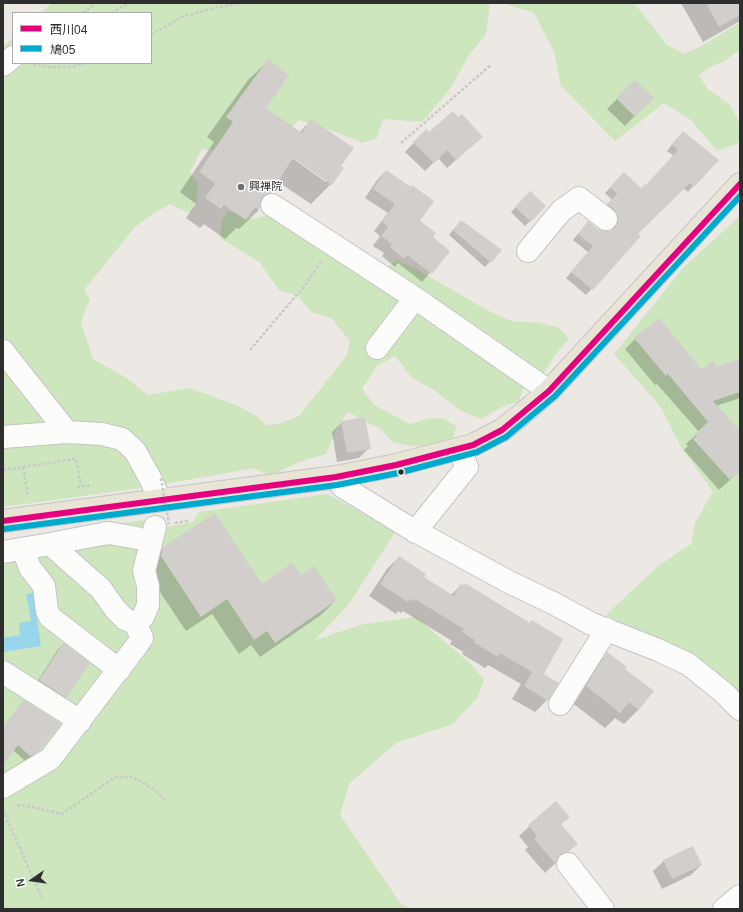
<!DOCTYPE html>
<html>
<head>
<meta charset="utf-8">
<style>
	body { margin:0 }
	#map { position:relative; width:743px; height:912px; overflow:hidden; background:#ece8e4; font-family:Arial,"Noto Sans JP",sans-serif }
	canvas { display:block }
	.frame { position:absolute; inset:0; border:4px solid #2e2e2e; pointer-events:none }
	.legend { position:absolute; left:12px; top:12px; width:140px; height:52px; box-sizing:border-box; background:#fff; border:1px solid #ababab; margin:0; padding:5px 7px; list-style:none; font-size:12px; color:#2e2e2e }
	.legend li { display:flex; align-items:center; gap:8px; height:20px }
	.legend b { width:20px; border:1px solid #ababab }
	.north { position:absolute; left:12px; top:860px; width:40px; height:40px; -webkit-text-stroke:3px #fff; paint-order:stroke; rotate:257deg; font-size:11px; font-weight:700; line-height:16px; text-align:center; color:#2e2e2e }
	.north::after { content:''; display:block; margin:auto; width:14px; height:18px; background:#2e2e2e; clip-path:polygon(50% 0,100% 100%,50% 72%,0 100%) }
</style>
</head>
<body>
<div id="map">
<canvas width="743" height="912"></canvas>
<div class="frame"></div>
<ul class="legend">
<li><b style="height:5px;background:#e5007d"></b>西川04</li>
<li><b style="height:5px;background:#00a9ce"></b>鳩05</li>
</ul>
<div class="north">N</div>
</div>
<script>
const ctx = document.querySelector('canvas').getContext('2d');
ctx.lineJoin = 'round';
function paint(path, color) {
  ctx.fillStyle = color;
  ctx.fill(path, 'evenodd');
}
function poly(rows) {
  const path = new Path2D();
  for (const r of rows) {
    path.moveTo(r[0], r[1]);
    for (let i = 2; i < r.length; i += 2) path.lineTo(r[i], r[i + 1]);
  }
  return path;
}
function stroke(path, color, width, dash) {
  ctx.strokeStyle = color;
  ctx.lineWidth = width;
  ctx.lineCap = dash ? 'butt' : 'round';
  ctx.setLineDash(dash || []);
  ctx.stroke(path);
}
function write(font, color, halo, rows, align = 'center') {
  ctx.font = font + ' Arial,"Noto Sans JP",sans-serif';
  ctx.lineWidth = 3;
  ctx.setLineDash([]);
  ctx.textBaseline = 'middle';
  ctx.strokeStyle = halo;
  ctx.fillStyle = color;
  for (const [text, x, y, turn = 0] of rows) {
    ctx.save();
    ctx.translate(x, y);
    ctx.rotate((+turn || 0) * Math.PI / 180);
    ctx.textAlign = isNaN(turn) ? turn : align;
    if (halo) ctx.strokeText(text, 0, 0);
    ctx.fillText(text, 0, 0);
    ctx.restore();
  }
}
paint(poly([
	[52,3,490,3,486,34,469,55,450,89,422,122,383,119,377,138,362,143,341,134,299,120,260,158,233,151,202,149,190,172,198,183,197,200,191,214,170,204,148,217,134,228,84,290,90,299,81,322,93,359,125,377,148,395,190,388,238,406,258,417,266,425,278,424,299,416,347,355,350,341,331,318,311,312,298,296,279,290,259,262,220,238,222,220,228,211,253,219,273,214,375,279,396,260,416,269,487,310,511,321,540,323,558,327,569,339,555,355,542,376,526,382,518,402,504,406,481,419,460,410,434,390,411,377,395,356,377,366,362,389,374,405,410,424,430,418,445,419,456,426,453,441,432,446,411,446,392,442,382,430,348,412,336,430,326,454,299,462,269,476,254,468,148,487,3,507,3,47,13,38,13,63,151,63,151,13,40,13],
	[502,3,634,3,667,45,685,54,705,44,740,22,740,49,725,61,708,68,699,76,708,89,730,105,740,124,740,139,736,144,717,151,691,120,664,103,615,141,561,86,554,52,534,13],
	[740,216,740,695,694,659,606,615,658,566,691,544,695,523,713,491,682,449,660,406,614,354,683,268],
	[327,494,396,531,349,604,315,640,364,624,416,617,471,664,484,680,477,698,453,724,396,743,349,784,340,815,401,904,411,909,3,909,3,541,164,517,167,527,193,522,199,512]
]), '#cee6be');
paint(poly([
	[39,592,43,612,36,613,41,646,3,652,3,638,20,635,19,623,31,621,26,594]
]), '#99d6ec');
paint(poly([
	[681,3,740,3,740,21,703,42],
	[268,61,265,108,300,132,311,120,340,167,331,184,311,204,277,181,270,193,260,203,259,210,239,229,236,228,225,239,204,224,200,228,186,218,196,204,180,192,214,142,207,137,248,80],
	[290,155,326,180,326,182,289,156],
	[635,81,652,98,625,126,607,109],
	[458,119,473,145,447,168,438,158,425,171,405,152,426,130,429,133],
	[677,138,717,160,688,192,683,188,637,234,640,236,586,295,566,278,588,252,573,240,588,222,598,230,604,232,611,231,613,228,612,221,602,210,612,200,605,193,624,174,641,189,646,186,674,156,667,151],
	[386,171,419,221,431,238,449,251,422,282,398,263,395,267,382,256,384,253,373,246,380,236,374,231,388,213,365,198,377,180],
	[530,192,545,206,525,226,511,212],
	[456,226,501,250,485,267,449,235],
	[635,339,702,372,740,360,740,398,716,406,740,438,740,471,719,490,684,450,688,446,686,444,699,432,657,384,655,385,625,349],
	[342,422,369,448,359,458,337,462,332,432],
	[163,548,262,585,301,576,336,600,321,615,260,657,251,645,239,654,212,614,186,631,146,571,148,563],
	[399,557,423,578,451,595,461,585,542,674,547,700,535,712,512,699,521,684,488,665,485,668,462,654,463,652,450,644,452,641,403,611,401,613,398,611,396,614,369,596,387,569],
	[63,644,66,697,61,702,35,685,58,649],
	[607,654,624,669,639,709,624,724,615,718,605,728,571,702,592,669],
	[24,701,39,750,33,755,25,761,13,750,3,762,3,727],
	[556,802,569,817,560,825,576,844,545,873,525,850,528,847,519,836],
	[692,848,701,865,691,875,662,889,653,871,664,861]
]), '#0003');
paint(poly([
	[706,3,740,3,740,15,719,27],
	[268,59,289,75,266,108,302,133,311,119,354,148,341,166,344,168,332,185,293,158,271,192,272,193,266,194,261,199,259,210,255,207,246,220,224,205,221,209,205,198,215,183,199,172,233,122,226,117],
	[635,80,654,98,635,117,616,98],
	[453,111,458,117,462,114,483,137,456,160,447,150,434,163,413,142,426,129,429,132],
	[683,131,719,160,694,187,690,183,638,234,641,236,593,290,571,272,593,246,578,234,588,221,598,229,604,231,610,231,616,227,618,221,618,215,614,209,607,204,617,194,610,187,624,172,641,188,645,184,646,185,678,150,672,145],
	[386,170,411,187,412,185,434,201,420,221,436,233,433,237,450,251,432,274,407,255,404,259,390,247,392,244,381,236,388,227,382,222,395,204,373,189],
	[530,191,546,206,531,222,515,207],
	[461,220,502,250,491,263,453,230],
	[659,318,702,370,713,361,718,366,740,359,740,392,713,401,740,431,740,471,730,480,693,439,697,436,695,434,708,422,668,374,666,376,634,338],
	[365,417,371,449,347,453,341,421],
	[215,513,262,584,292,563,301,575,314,566,337,600,275,643,267,631,254,640,227,599,201,617,161,556,163,547],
	[399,556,426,574,424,577,454,596,460,584,463,585,465,583,530,623,532,620,563,639,544,674,559,683,548,701,524,686,532,672,500,653,498,657,473,642,475,640,462,632,464,629,415,599,414,601,411,599,408,602,380,584],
	[63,643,90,663,66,698,39,680],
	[607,652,627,667,625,669,654,691,639,710,629,702,620,713,586,686],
	[24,700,61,724,39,751,30,756,18,745,3,765,3,727],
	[556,801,570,817,561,824,578,844,568,852,560,854,555,863,534,839,537,836,528,825],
	[693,846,702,865,672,879,663,860]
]), '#d1cecb');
const minor = poly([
	[3,65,13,57],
	[272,205,415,298,549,391],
	[528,251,561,211,579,198,606,219],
	[377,348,415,298],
	[3,351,67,432],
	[3,437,67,432,102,434,122,439,135,451,150,478,160,500],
	[336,477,343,487,408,527,509,582,553,603,592,624,658,650,688,664,723,692,740,709],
	[415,532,467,467,459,450],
	[50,544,102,534,109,533,137,538],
	[23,549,30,568,44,586,47,611,50,617,119,670],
	[3,552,50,544,101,589,115,609,125,619,135,623,142,638,138,644,50,759,3,787],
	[135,623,143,617,148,605,148,586,144,571,155,527],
	[3,672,80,721],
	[560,704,607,629],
	[568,864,603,909],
	[724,909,740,896]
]);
const major = poly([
	[3,521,336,477,396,465,473,445,502,430,521,415,549,391,740,184]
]);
stroke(minor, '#c5c4c5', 24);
stroke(major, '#c6c5c4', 24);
stroke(poly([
	[83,13,96,3],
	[111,13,129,3],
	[151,35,182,17,218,7,243,3],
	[33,64,49,67,70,67,88,63],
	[401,143,491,65],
	[250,350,306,284,321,262],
	[23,467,28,495],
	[3,470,76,459,81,486],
	[77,487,92,485],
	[175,523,187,521,187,518],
	[17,805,32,807,62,814,115,777,133,777,152,788,164,799],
	[3,810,42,898]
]), '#c9c9c8', 2.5, [3, 2]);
stroke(minor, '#fcfcfb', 22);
stroke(major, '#e8e4d6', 22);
stroke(poly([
	[161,478,169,524]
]), '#c9c9c8', 2.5, [3, 2]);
stroke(poly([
	[3,521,336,477,396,465,473,445,502,430,549,391,740,184]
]), '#e5007d', 6);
stroke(poly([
	[4,529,337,485,398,473,477,452,506,437,555,396,740,196]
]), '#00a9ce', 6);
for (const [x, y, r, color] of [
	[241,187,4,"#706f6e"],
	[401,472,3.5,"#2e2e2e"]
]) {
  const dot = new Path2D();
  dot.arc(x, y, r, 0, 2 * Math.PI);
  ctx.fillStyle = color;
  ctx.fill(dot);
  stroke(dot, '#fff', 1.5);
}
write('11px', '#2e2e2e', '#fff', [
	["興禅院",249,187]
], 'left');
</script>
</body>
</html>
